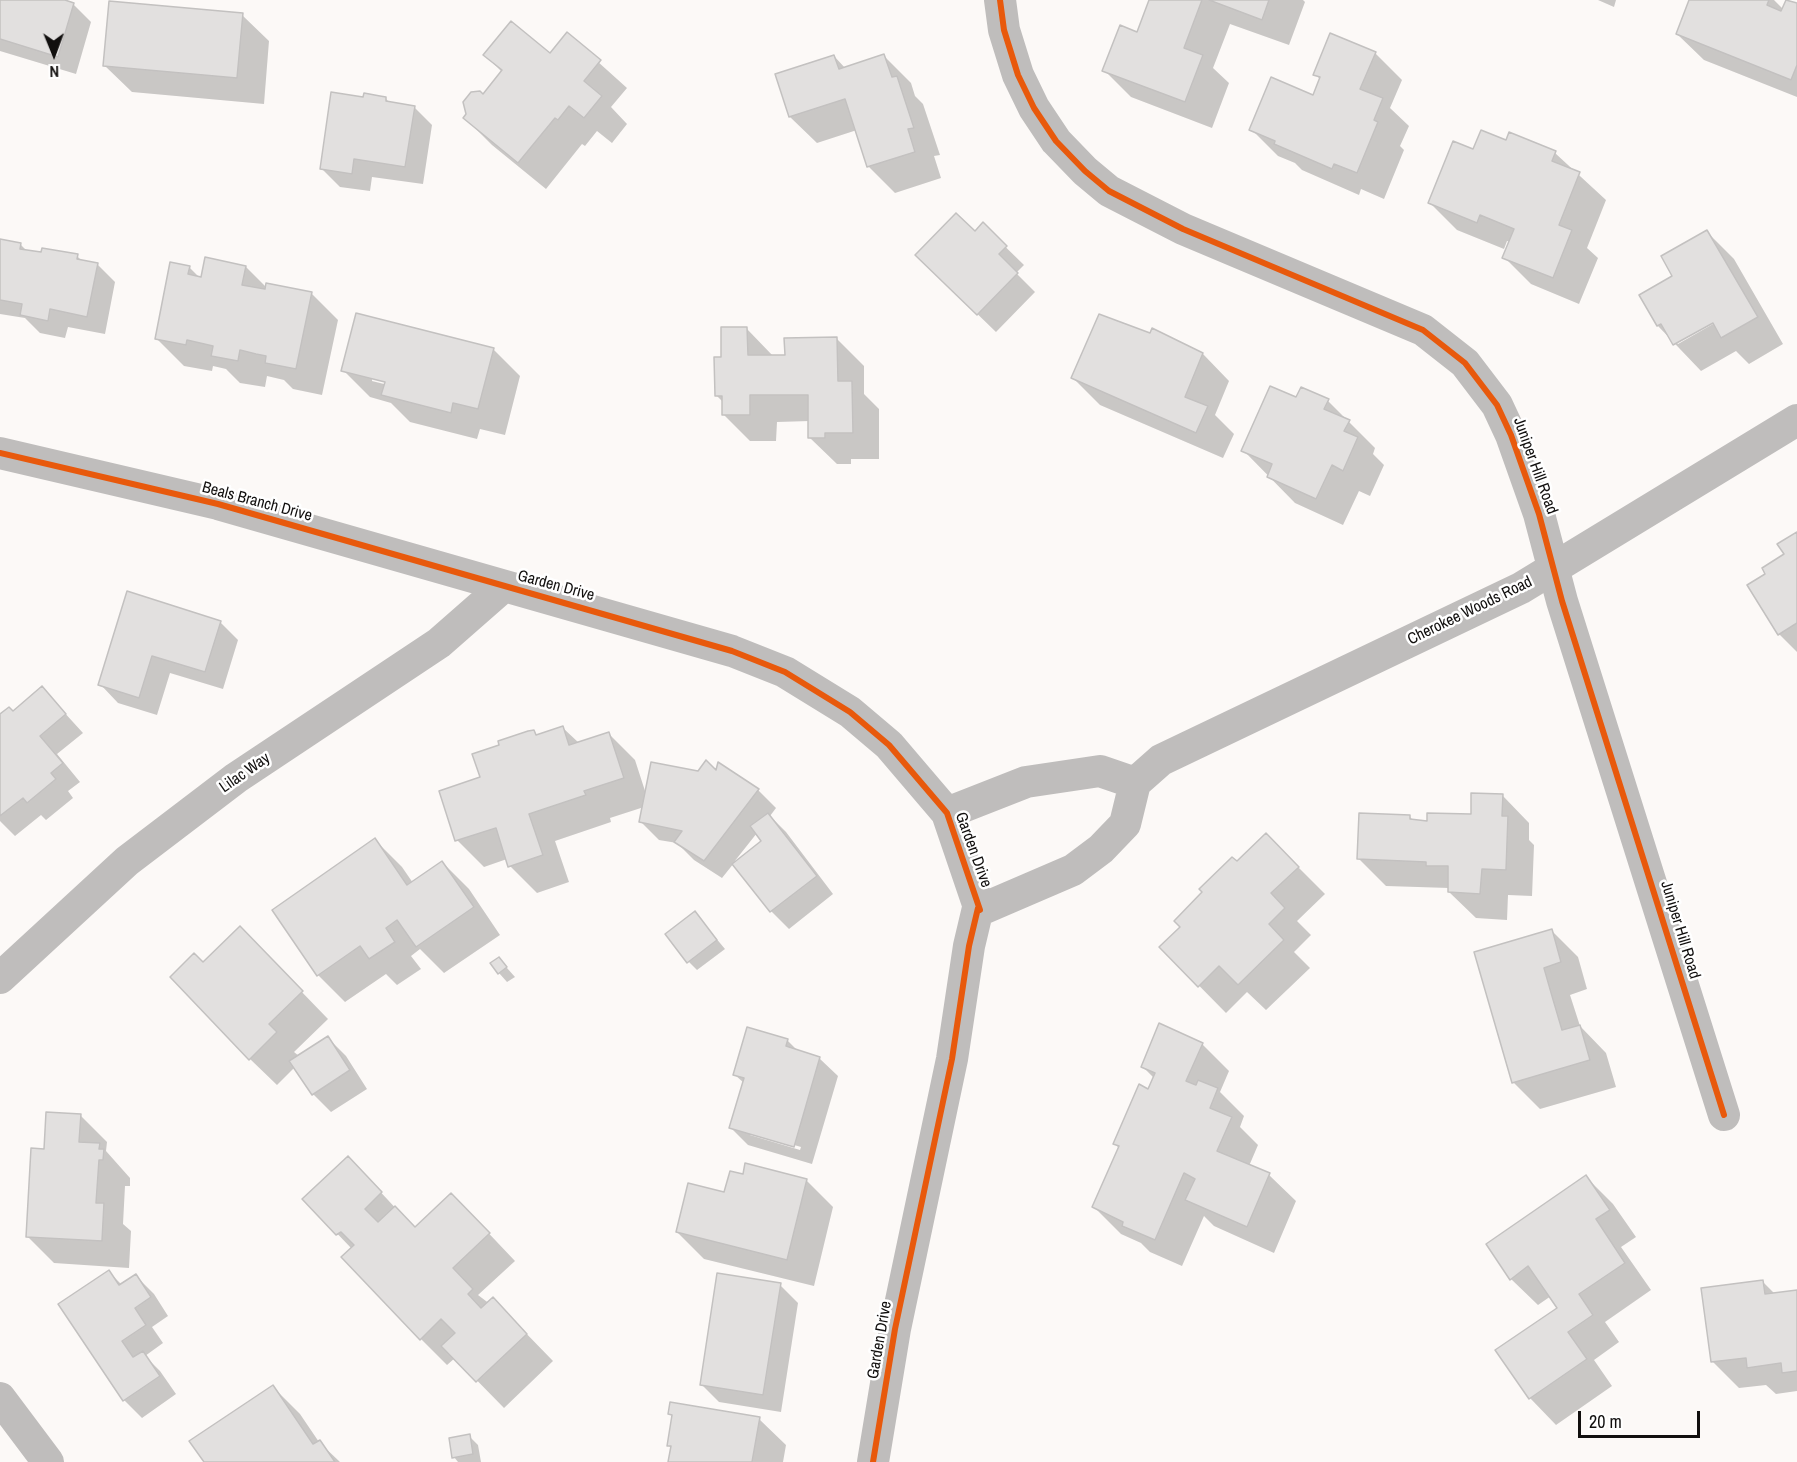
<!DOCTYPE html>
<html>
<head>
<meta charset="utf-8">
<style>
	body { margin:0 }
	#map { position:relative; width:1797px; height:1462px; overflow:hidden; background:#fcf9f7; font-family:"Archivo Narrow",sans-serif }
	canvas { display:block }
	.north { position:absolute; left:24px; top:24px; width:60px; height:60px; -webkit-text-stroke:4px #fff; paint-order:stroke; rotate:179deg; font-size:16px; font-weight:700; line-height:24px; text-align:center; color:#110f0e }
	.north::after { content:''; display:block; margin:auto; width:21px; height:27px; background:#110f0e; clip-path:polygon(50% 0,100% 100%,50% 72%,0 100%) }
	.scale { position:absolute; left:1578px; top:1411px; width:122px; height:27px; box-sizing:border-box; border:3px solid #110f0e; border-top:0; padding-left:8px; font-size:18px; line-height:21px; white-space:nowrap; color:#110f0e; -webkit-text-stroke:4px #fff; paint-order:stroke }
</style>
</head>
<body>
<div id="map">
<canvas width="1797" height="1462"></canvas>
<div class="north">N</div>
<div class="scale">20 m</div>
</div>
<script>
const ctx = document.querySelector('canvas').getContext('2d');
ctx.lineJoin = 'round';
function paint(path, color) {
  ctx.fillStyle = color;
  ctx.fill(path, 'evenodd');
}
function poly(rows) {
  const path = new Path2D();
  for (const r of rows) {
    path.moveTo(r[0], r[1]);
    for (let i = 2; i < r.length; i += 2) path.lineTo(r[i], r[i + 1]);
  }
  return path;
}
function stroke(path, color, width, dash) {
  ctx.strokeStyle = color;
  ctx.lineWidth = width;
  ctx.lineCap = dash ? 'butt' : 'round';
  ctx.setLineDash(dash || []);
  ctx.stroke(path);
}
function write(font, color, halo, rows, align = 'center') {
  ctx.font = font + ' "Archivo Narrow",sans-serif';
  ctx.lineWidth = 5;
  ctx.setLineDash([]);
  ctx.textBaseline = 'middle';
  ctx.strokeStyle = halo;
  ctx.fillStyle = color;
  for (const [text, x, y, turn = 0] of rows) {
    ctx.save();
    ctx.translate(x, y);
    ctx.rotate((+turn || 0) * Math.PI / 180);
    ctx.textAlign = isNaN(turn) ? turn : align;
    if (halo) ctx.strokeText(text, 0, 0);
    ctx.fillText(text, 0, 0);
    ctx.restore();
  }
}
paint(poly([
	[0,0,64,0,73,4,91,22,76,74,0,51],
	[1150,0,1303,0,1305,2,1289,45,1230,24,1213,68,1229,83,1212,128,1131,97,1104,70,1138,34],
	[1598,0,1616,0,1614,7],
	[1691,0,1774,0,1784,10,1797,5,1797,97,1704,60,1677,34],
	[242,15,269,41,264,104,132,92,105,66],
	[567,34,627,88,611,107,627,124,612,143,597,131,585,146,582,144,546,189,492,145,465,118,502,72,485,55,550,55],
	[1375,53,1402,80,1390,108,1409,126,1400,146,1404,150,1384,199,1361,189,1359,195,1302,170,1295,163,1278,156,1251,129,1314,97,1321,80,1315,74],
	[834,56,846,69,884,56,911,83,915,96,923,104,940,155,934,156,941,178,895,193,868,166,857,130,817,143,790,117],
	[385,98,390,103,414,107,432,125,423,184,372,177,370,191,340,187,322,169,365,99],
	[1507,142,1555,153,1606,200,1587,248,1598,258,1579,304,1531,284,1504,257,1510,242,1507,241,1504,249,1457,230,1430,203,1474,150],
	[983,225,1024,265,1016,273,1035,292,996,332,935,273],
	[1707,232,1734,259,1783,344,1749,364,1736,351,1701,371,1658,326,1641,296,1674,276],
	[1718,318,1720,320,1678,344,1676,342],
	[0,240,21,245,27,251,77,256,83,262,97,264,115,282,105,334,68,327,65,338,40,333,25,318,0,314],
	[189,267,202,280,246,267,267,288,311,293,338,320,322,395,293,389,284,380,267,376,265,387,240,383,226,369,213,366,212,371,184,366,157,339],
	[747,329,774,357,786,357,837,339,864,366,864,394,879,409,879,459,851,459,851,464,837,464,810,438,810,421,777,422,776,441,750,441,723,414,723,402,716,395,723,358],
	[1183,346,1203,354,1229,381,1215,415,1234,434,1223,458,1100,405,1073,378],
	[493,349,520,376,505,435,480,429,477,439,410,422,391,403,370,397,343,370],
	[372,377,392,383,392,386,372,381],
	[1328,401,1375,448,1373,454,1384,465,1370,496,1359,491,1343,525,1295,503,1243,450],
	[1797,533,1797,652,1779,634,1767,574,1786,555],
	[128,593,220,622,238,640,223,689,170,673,157,715,118,703,100,684],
	[42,688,83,733,57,754,80,782,68,791,73,798,46,820,41,815,15,836,0,821,0,716,13,712],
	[563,728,579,743,609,734,635,760,646,794,699,773,717,773,758,790,776,808,770,816,786,832,833,894,789,929,771,911,734,863,722,878,694,860,677,843,659,840,641,822,644,807,610,818,611,822,555,841,569,882,537,893,510,866,507,859,484,867,457,840,482,778,534,731,538,736],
	[757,833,763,841,734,862],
	[1503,796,1529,823,1529,840,1534,845,1532,896,1508,895,1507,920,1476,918,1449,892,1449,888,1386,886,1359,859,1409,816,1414,821,1429,822,1472,816],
	[1266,835,1325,894,1297,921,1311,935,1294,952,1310,968,1266,1010,1247,992,1226,1013,1161,947,1182,927,1204,892],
	[375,840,402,867,413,883,442,862,469,889,500,935,444,973,420,949,411,956,421,969,397,985,386,974,345,1002,318,975],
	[695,913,725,949,697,970,689,962],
	[1551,930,1578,957,1587,989,1570,995,1580,1026,1606,1053,1616,1087,1540,1109,1513,1082],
	[266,955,328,1019,294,1052,299,1056,328,1038,346,1056,367,1089,331,1112,313,1094,295,1067,277,1085,250,1059],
	[499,959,515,977,507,982,499,973],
	[787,1040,799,1052,819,1058,838,1076,812,1164,748,1145,730,1127,744,1083,735,1075],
	[750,1132,801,1147,800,1150,750,1135],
	[1202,1044,1229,1071,1220,1092,1244,1116,1240,1127,1258,1145,1249,1166,1269,1175,1296,1201,1274,1253,1214,1226,1204,1216,1182,1266,1150,1252,1141,1243,1121,1234,1094,1207,1120,1149,1114,1143,1154,1078,1142,1066],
	[80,1115,107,1142,106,1151,130,1178,130,1186,125,1186,123,1224,131,1231,129,1268,54,1263,27,1236,45,1150],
	[744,1176,806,1180,833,1207,814,1286,704,1259,677,1232,725,1194],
	[1586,1177,1613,1204,1636,1237,1621,1247,1651,1290,1605,1322,1619,1342,1594,1360,1612,1386,1556,1425,1530,1398,1559,1308,1551,1296,1538,1305,1511,1279],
	[374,1185,415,1229,478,1222,515,1261,478,1295,519,1326,553,1361,504,1408,455,1358,447,1365,421,1339,352,1249,304,1199],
	[109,1272,122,1285,136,1276,154,1294,168,1316,152,1327,163,1343,145,1356,160,1371,176,1394,142,1418,124,1400],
	[1763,1282,1775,1294,1797,1291,1797,1391,1776,1394,1766,1385,1739,1388,1712,1361],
	[780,1285,798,1303,781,1412,719,1402,701,1384],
	[273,1387,300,1414,319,1442,340,1462,205,1462],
	[670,1414,759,1419,786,1445,783,1462,670,1462,672,1449,668,1445,673,1417],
	[469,1436,478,1445,481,1462,458,1462,454,1457]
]), '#0003');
const building = poly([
	[0,0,65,0,74,3,58,57,0,39,0,0],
	[1149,0,1202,0,1184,48,1203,55,1185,102,1102,71,1120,25,1137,32,1149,0],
	[1209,0,1269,0,1262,20,1209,0],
	[1689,0,1769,0,1767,5,1781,11,1786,0,1797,3,1797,65,1791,80,1676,34,1689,0],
	[109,1,243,13,237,78,103,66,109,1],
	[511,21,550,53,567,32,601,60,584,81,602,96,584,118,569,106,558,120,555,118,518,163,463,118,466,114,463,102,471,92,480,91,483,94,502,70,483,55,511,21],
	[1330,33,1376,52,1360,89,1383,98,1374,120,1378,122,1357,173,1334,164,1332,169,1274,144,1275,141,1249,130,1271,77,1313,95,1320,77,1313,75,1330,33],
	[884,54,892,77,897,76,914,128,908,129,915,152,867,167,845,99,789,117,775,74,834,55,839,69,884,54],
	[331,92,363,97,364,93,380,96,386,97,386,101,415,106,405,167,354,159,352,174,320,169,331,92],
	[1481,130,1506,140,1509,132,1556,151,1552,161,1580,172,1559,225,1572,230,1553,278,1502,258,1514,229,1480,215,1477,223,1428,203,1453,141,1473,149,1481,130],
	[956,213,975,231,983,222,1007,246,999,254,1018,273,977,315,915,255,956,213],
	[1707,230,1758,317,1721,338,1713,323,1673,345,1661,324,1657,326,1639,295,1672,276,1661,256,1707,230],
	[0,239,21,243,20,249,41,252,42,248,78,254,77,259,98,263,87,317,50,309,48,321,20,315,22,304,0,300,0,239],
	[205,257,246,266,242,285,265,289,266,283,312,292,296,369,265,363,266,356,256,354,240,350,238,361,211,356,213,346,187,340,186,345,155,339,170,262,190,266,188,274,201,277,205,257],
	[356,313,494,348,478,409,453,403,451,413,381,395,385,382,341,371,356,313],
	[1099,314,1150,333,1152,328,1203,353,1185,397,1208,406,1196,433,1071,378,1099,314],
	[721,327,747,327,748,355,785,355,784,338,837,337,838,381,852,381,853,433,825,433,825,438,808,438,808,395,750,395,750,415,722,415,722,396,715,396,714,357,721,357,721,327],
	[1270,386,1296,397,1301,387,1329,399,1324,409,1350,420,1344,431,1358,437,1343,471,1332,465,1316,499,1267,477,1272,464,1241,451,1270,386],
	[1797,532,1797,623,1778,635,1747,585,1765,574,1762,568,1784,554,1777,544,1797,532],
	[127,591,221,621,205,672,152,656,139,698,98,685,127,591],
	[42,686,66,714,40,736,63,763,51,773,56,779,27,803,23,798,0,816,0,714,9,707,13,711,42,686],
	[563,726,569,745,609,732,624,778,584,791,586,795,529,814,543,855,508,867,496,828,455,841,439,791,480,777,472,754,499,745,498,741,528,731,534,730,536,735,563,726],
	[706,760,716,770,718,762,759,789,704,861,674,842,682,831,639,822,651,762,698,771,706,760],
	[1471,793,1503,794,1502,816,1508,816,1506,870,1482,869,1480,894,1448,892,1448,866,1426,866,1426,862,1357,859,1359,813,1410,815,1410,819,1427,821,1427,813,1471,814,1471,793],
	[768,813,817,876,770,912,732,864,761,841,750,826,768,813],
	[1266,833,1299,867,1271,893,1285,908,1269,924,1284,940,1238,985,1219,966,1198,987,1159,947,1180,927,1174,921,1202,892,1199,889,1232,857,1237,861,1266,833],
	[375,838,407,885,442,861,474,907,416,947,397,920,386,928,395,942,369,959,360,946,317,976,272,910,375,838],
	[695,911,717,940,687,963,665,934,695,911],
	[240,926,303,991,269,1024,277,1032,249,1060,170,977,194,953,203,962,240,926],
	[1552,929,1561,962,1544,968,1552,996,1562,1030,1580,1025,1590,1060,1512,1083,1474,952,1552,929],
	[499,957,507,967,498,974,490,963,499,957],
	[1159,1023,1203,1043,1186,1081,1196,1085,1198,1080,1218,1088,1210,1108,1232,1117,1217,1151,1270,1173,1247,1227,1185,1200,1195,1179,1184,1173,1155,1240,1122,1226,1123,1222,1092,1207,1119,1146,1113,1144,1139,1084,1148,1089,1155,1073,1141,1067,1159,1023],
	[747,1027,788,1039,786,1046,820,1057,794,1147,729,1128,744,1078,733,1075,747,1027],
	[328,1036,350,1070,312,1095,289,1061,328,1036],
	[46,1112,81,1114,79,1142,100,1143,99,1149,104,1149,103,1160,99,1160,96,1203,104,1203,102,1241,26,1237,31,1148,44,1149,46,1112],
	[348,1156,382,1192,365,1209,378,1222,395,1206,415,1227,451,1193,490,1233,453,1268,473,1289,468,1294,481,1308,493,1297,527,1334,476,1382,441,1346,455,1333,441,1319,420,1340,341,1257,354,1245,341,1232,336,1235,302,1199,348,1156],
	[745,1163,807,1179,787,1260,676,1232,688,1183,724,1192,730,1171,743,1174,745,1163],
	[1586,1175,1610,1210,1596,1219,1625,1263,1579,1294,1593,1315,1568,1332,1587,1359,1529,1399,1495,1350,1557,1308,1528,1266,1510,1280,1486,1244,1586,1175],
	[109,1270,119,1285,136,1274,151,1297,135,1308,146,1325,122,1341,133,1357,143,1351,160,1376,123,1401,58,1304,109,1270],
	[717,1273,781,1283,763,1395,700,1385,717,1273],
	[1763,1280,1765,1294,1797,1290,1797,1371,1782,1373,1781,1363,1747,1368,1746,1358,1711,1362,1701,1288,1763,1280],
	[273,1385,313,1444,320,1440,335,1462,204,1462,189,1441,273,1385],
	[670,1402,760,1417,752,1462,668,1462,671,1446,667,1446,672,1415,668,1414,670,1402],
	[470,1434,473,1454,452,1458,449,1438,470,1434]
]);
paint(building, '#e2e0df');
stroke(building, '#c3c1c0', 1.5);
stroke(poly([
	[1000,0,1004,30,1018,75,1034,108,1056,141,1085,171,1109,191,1183,229,1423,330,1465,363,1497,405,1511,435,1539,514,1562,601,1724,1115],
	[0,453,218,504,732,651,785,672,850,712,889,745,947,813,980,910,978,908,969,946,952,1059,895,1329,873,1462],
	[947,813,1026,782,1100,771,1135,783],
	[980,910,1073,870,1101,849,1125,824,1135,783,1161,760,1521,588,1797,420],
	[0,978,127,861,236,778,439,643,504,586],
	[0,1398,48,1462]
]), '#bfbdbc', 32);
stroke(poly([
	[1000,0,1004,30,1018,75,1034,108,1056,141,1085,171,1109,191,1183,229,1423,330,1465,363,1497,405,1511,435,1539,514,1562,601,1724,1115],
	[0,453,218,504,732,651,785,672,850,712,889,745,947,813,980,910,978,908,969,946,952,1059,895,1329,873,1462]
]), '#e8590c', 6);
write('16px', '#110f0e', '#fff', [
	["Juniper Hill Road",1535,466,70],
	["Beals Branch Drive",257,502,15],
	["Garden Drive",556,586,15],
	["Cherokee Woods Road",1470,611,-26],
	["Lilac Way",245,773,-35],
	["Garden Drive",973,850,70],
	["Juniper Hill Road",1680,930,73],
	["Garden Drive",880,1340,-80]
]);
</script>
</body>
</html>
